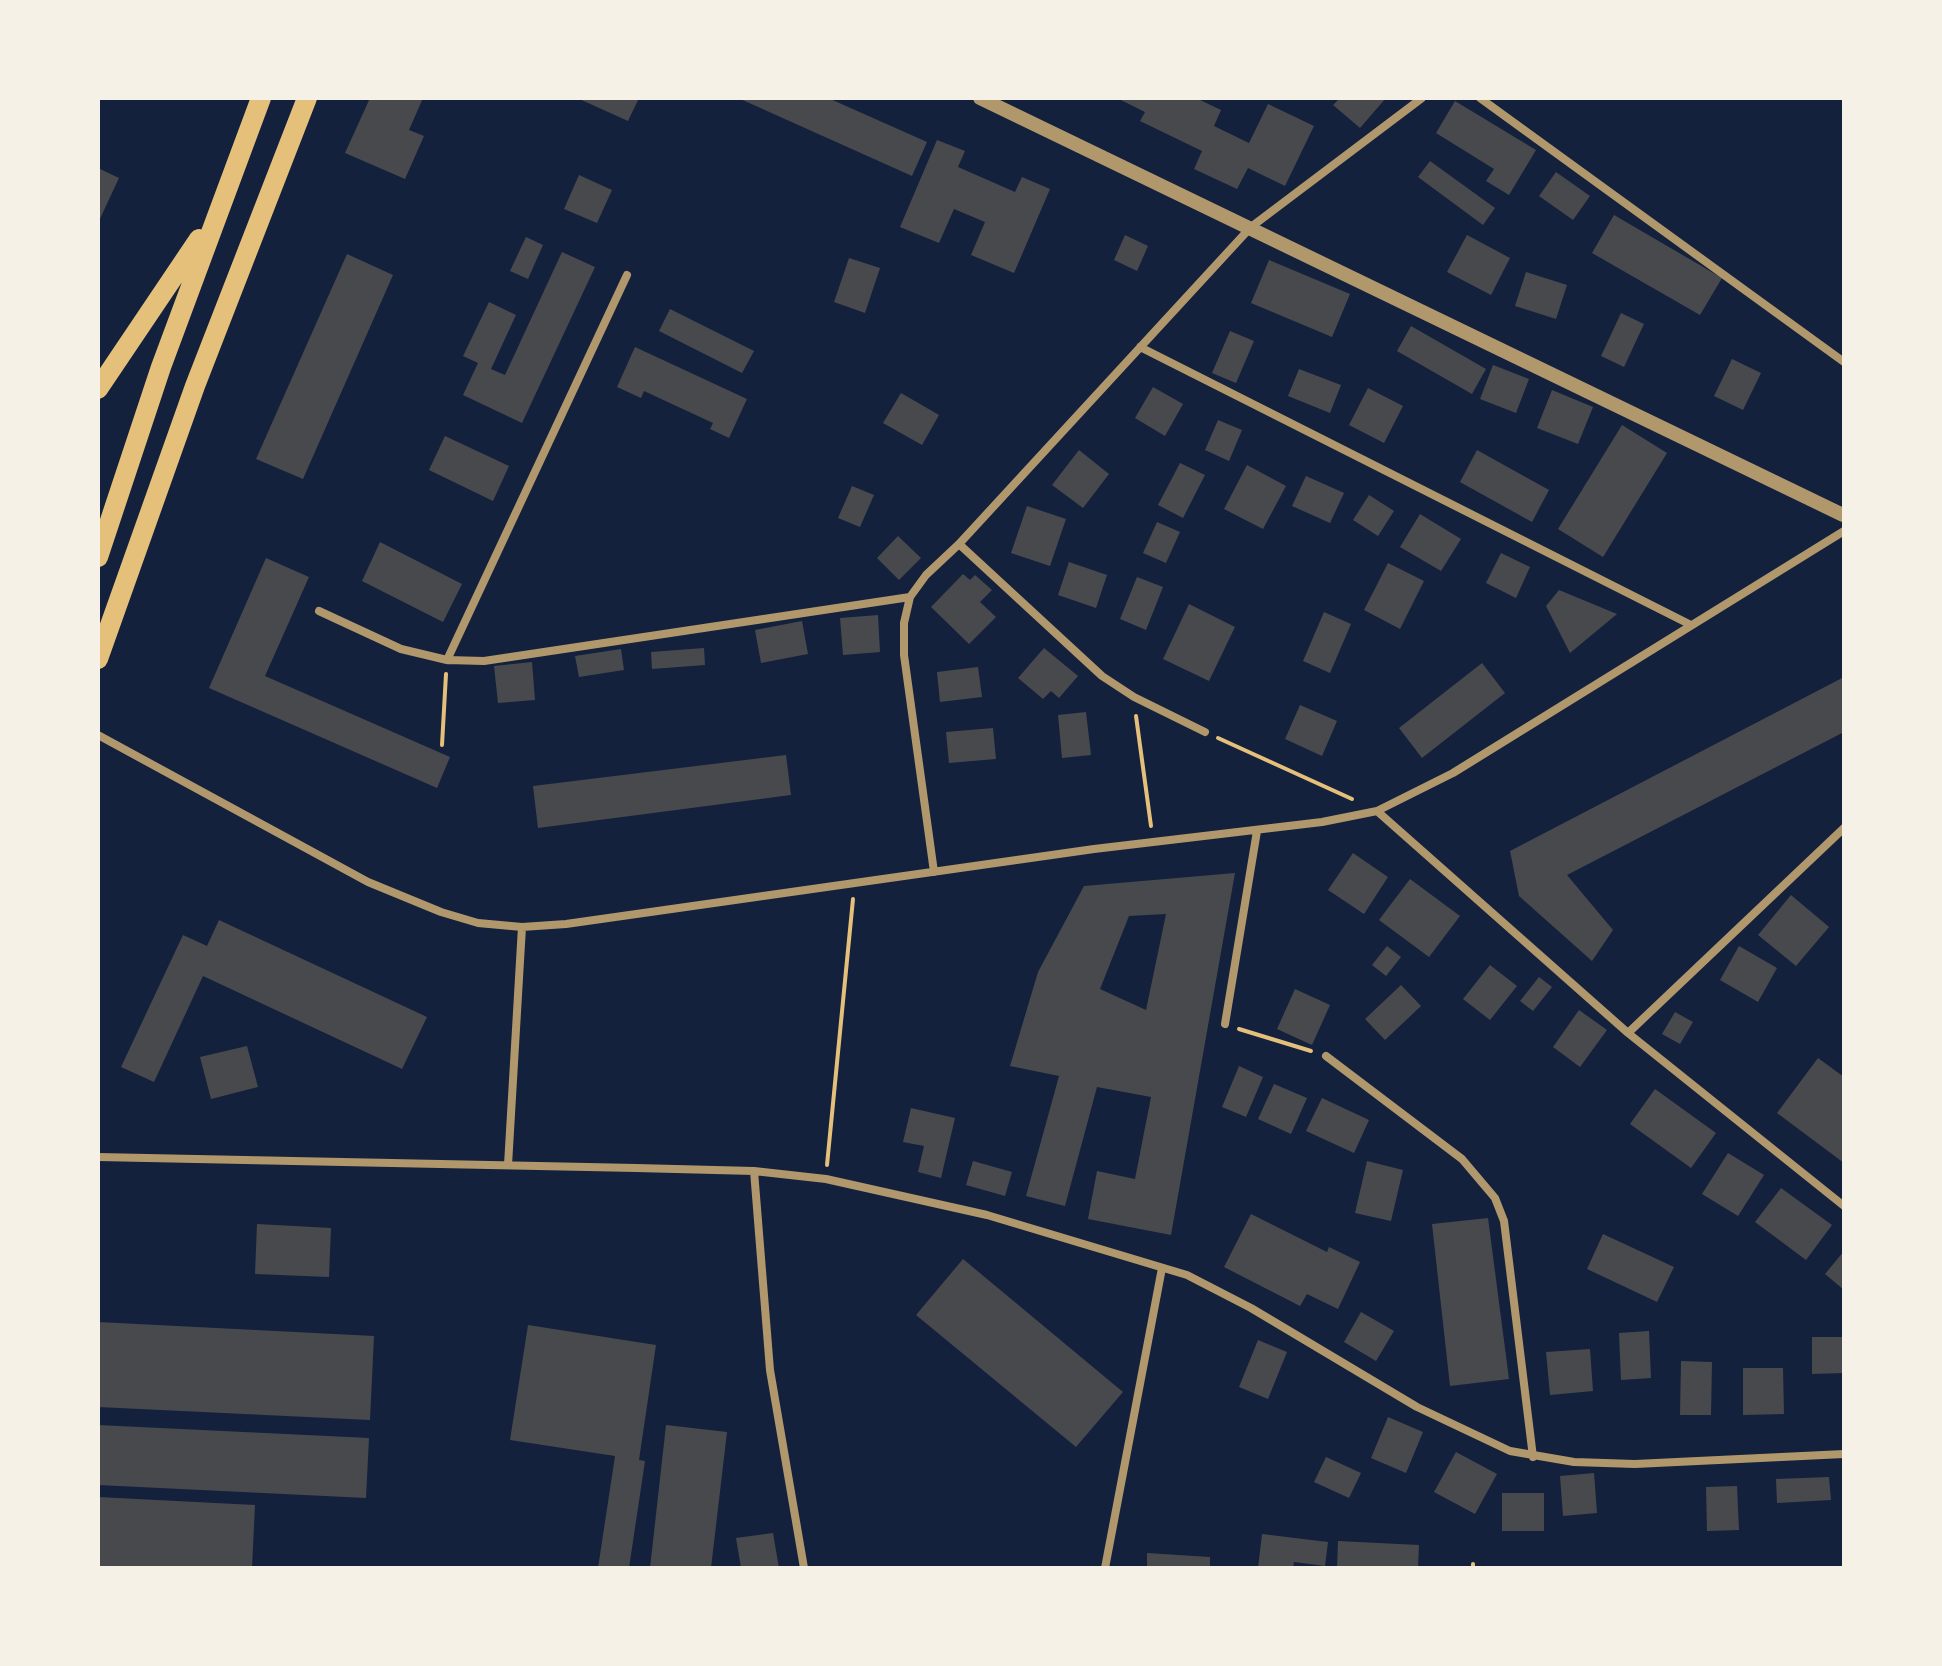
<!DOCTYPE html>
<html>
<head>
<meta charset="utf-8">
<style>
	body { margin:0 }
	#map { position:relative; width:1942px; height:1666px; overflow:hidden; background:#14213d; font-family:"IBM Plex Sans",sans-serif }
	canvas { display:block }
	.frame { position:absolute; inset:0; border:100px solid #f6f1e7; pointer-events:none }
</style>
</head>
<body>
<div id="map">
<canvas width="1942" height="1666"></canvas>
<div class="frame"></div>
</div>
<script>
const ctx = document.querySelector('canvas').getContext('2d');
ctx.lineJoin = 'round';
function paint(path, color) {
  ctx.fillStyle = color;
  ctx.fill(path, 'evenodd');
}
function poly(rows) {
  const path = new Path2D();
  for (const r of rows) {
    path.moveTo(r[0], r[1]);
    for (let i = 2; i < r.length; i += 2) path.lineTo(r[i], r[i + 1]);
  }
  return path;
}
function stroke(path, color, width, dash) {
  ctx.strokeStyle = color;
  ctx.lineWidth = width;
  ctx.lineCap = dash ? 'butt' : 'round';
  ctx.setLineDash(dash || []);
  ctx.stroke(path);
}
paint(poly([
	[370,98,423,98,409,130,424,136,405,179,345,153],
	[577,98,639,98,628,121],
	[738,98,828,98,927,142,912,176],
	[1117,98,1196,98,1221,110,1214,126,1249,143,1268,104,1314,126,1285,186,1248,168,1237,189,1194,169,1202,151,1140,121,1145,112],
	[1340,98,1386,98,1360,128,1333,105],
	[1455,101,1536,150,1509,195,1486,181,1494,169,1436,133],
	[937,140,965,151,958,167,1015,192,1022,177,1050,189,1014,273,971,255,985,222,954,209,939,243,900,227],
	[1430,161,1495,208,1483,225,1418,177],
	[98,168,119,178,98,223],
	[1556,172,1590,196,1573,220,1539,196],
	[579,175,612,190,597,223,564,209],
	[1614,215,1722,278,1700,315,1592,253],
	[1125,235,1148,246,1137,271,1114,260],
	[1467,235,1510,258,1491,295,1447,272],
	[526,237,543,245,528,279,510,271],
	[562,252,595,267,522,423,463,395,478,363,463,356,489,302,516,315,491,369,505,375],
	[347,254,393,275,303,479,256,459],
	[849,258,880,268,865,313,834,302],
	[1269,260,1350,294,1332,337,1251,303],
	[1526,272,1567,285,1556,319,1515,306],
	[670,309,754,351,742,373,659,331],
	[1621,313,1644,324,1624,367,1601,356],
	[1411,326,1486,369,1472,394,1397,351],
	[1230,331,1254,341,1236,383,1212,373],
	[635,347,747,399,729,438,710,429,713,423,644,391,641,398,617,387],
	[1732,359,1761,373,1743,410,1714,396],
	[1493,365,1529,379,1516,413,1480,399],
	[1299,369,1341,385,1330,413,1288,396],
	[1153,387,1183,404,1165,436,1135,418],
	[1368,388,1403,406,1384,443,1349,425],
	[1552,390,1593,407,1578,444,1537,428],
	[901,393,939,415,922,445,883,423],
	[1218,420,1242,430,1229,461,1205,450],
	[1622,425,1667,453,1603,557,1558,529],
	[445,436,509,466,493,501,429,470],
	[1079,450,1109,474,1083,508,1052,485],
	[1477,450,1549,490,1532,522,1460,482],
	[1180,463,1205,475,1183,518,1158,505],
	[1247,465,1286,486,1263,529,1224,509],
	[1306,476,1344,493,1330,523,1292,506],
	[852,486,874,495,860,527,838,518],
	[1369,495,1394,511,1378,536,1353,520],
	[1027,506,1066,519,1050,566,1011,553],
	[1420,514,1461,539,1441,571,1400,547],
	[1157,522,1180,532,1166,563,1143,553],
	[898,536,921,558,899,580,877,558],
	[380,542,462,584,443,622,362,581],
	[1501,553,1530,567,1516,598,1486,583],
	[266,558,309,577,265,676,450,757,437,788,209,688],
	[1069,562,1107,575,1096,608,1058,595],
	[1388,563,1424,581,1400,629,1364,610],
	[963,574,970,580,975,575,992,590,980,602,996,617,969,644,931,607],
	[1137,577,1163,587,1146,630,1120,619],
	[1559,590,1617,614,1570,653,1546,606],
	[1189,604,1235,627,1209,681,1163,659],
	[1324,612,1351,624,1330,673,1303,661],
	[878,615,880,652,843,655,840,618],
	[802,621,808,654,761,663,755,630],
	[704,648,705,665,652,669,651,652],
	[1044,648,1078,676,1059,698,1051,691,1043,699,1018,678],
	[621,649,624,670,579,677,575,656],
	[532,662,535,700,498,703,494,666],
	[1482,663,1505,693,1422,758,1399,728],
	[978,667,982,697,940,702,937,672],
	[1844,677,1844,732,1567,875,1613,930,1592,961,1519,896,1510,851],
	[1300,705,1337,721,1322,756,1285,739],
	[1086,712,1091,755,1062,758,1058,715],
	[993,728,996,759,949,763,946,732],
	[786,755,791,795,538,828,533,786],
	[1353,853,1388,877,1364,914,1328,890],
	[1235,873,1171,1235,1088,1219,1097,1171,1135,1179,1151,1097,1097,1087,1065,1206,1026,1196,1059,1076,1010,1066,1038,972,1084,886],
	[1166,914,1146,1010,1100,989,1129,916],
	[1410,879,1460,916,1429,957,1379,920],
	[1791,895,1829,927,1796,966,1758,935],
	[219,920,427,1017,402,1069,203,976,154,1082,121,1067,183,935,207,946],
	[1387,946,1401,957,1386,976,1372,965],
	[1739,946,1777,968,1758,1002,1720,980],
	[1490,965,1517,986,1490,1020,1463,999],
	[1539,977,1552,987,1533,1011,1520,1001],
	[1401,985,1421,1006,1385,1040,1365,1019],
	[1295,989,1330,1005,1312,1045,1277,1029],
	[1579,1010,1607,1030,1580,1067,1553,1047],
	[1675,1012,1693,1022,1680,1044,1662,1034],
	[247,1046,258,1087,211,1099,200,1057],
	[1818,1058,1844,1077,1844,1163,1777,1113],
	[1239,1066,1263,1077,1246,1117,1222,1107],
	[1274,1084,1307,1098,1291,1134,1258,1119],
	[1655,1089,1716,1133,1691,1168,1630,1124],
	[1322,1098,1369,1120,1354,1153,1306,1131],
	[911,1108,955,1118,941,1178,918,1172,924,1146,903,1142],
	[1728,1153,1764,1175,1738,1216,1702,1194],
	[973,1161,1012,1172,1005,1196,966,1185],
	[1367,1161,1403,1170,1391,1221,1355,1213],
	[1781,1188,1832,1225,1806,1260,1755,1222],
	[1251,1214,1327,1252,1329,1247,1360,1262,1338,1309,1307,1294,1300,1306,1224,1267],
	[1488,1218,1509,1379,1450,1386,1432,1224],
	[257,1224,331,1228,329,1277,255,1274],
	[1603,1234,1674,1267,1657,1302,1587,1269],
	[1844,1251,1844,1290,1825,1274],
	[963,1259,1123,1392,1076,1447,916,1315],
	[1361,1312,1394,1331,1376,1361,1344,1342],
	[98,1322,374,1336,370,1420,98,1407],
	[528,1325,656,1345,639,1460,645,1461,629,1568,598,1568,615,1456,510,1440],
	[1649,1331,1651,1378,1621,1380,1619,1333],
	[1812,1337,1844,1337,1844,1373,1812,1374],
	[1258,1340,1287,1352,1268,1399,1239,1387],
	[1590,1349,1593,1391,1550,1395,1546,1352],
	[1681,1361,1712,1362,1711,1415,1680,1415],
	[1743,1368,1783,1368,1784,1414,1743,1415],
	[1388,1417,1423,1432,1406,1473,1371,1458],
	[98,1425,369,1438,366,1498,98,1485],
	[666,1425,727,1432,711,1568,650,1568],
	[1456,1452,1497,1474,1475,1514,1434,1492],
	[1326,1457,1361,1473,1349,1498,1314,1482],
	[1594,1473,1597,1513,1563,1516,1560,1476],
	[1829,1477,1831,1500,1777,1503,1776,1479],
	[1737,1486,1739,1530,1707,1531,1706,1487],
	[1502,1493,1544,1493,1544,1531,1502,1531],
	[98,1497,255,1505,252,1568,98,1568],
	[773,1533,779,1568,741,1568,736,1538],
	[1262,1534,1328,1542,1325,1566,1294,1562,1293,1568,1258,1568],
	[1338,1541,1419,1545,1418,1568,1337,1568],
	[1147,1553,1210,1557,1210,1568,1147,1568]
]), '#48494c');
stroke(poly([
	[1136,716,1151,826],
	[1218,738,1352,799],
	[442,745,446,674],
	[1239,1029,1311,1051],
	[827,1165,853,899],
	[1473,1568,1473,1564]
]), '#e5c07b', 4);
stroke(poly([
	[1480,98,1844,362],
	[1140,347,1691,625],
	[959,544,1102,676,1134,697,1205,732],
	[319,611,401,649,447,660,484,661,910,597],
	[447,660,627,275],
	[98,735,368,882,441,912,478,923,522,927,566,924,1094,849,1322,822,1377,811,1453,773,1844,531],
	[1377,811,1628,1033,1844,1206],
	[934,872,904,655,904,623,910,597,926,575,959,544,1251,227,1422,98],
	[1225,1024,1257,831],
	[1628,1033,1844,828],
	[1326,1056,1462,1159,1495,1198,1504,1221,1533,1457],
	[98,1157,636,1168,754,1171,826,1179,987,1215,1187,1275,1251,1308,1417,1407,1510,1451,1574,1462,1635,1464,1844,1454],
	[508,1165,522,927],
	[754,1171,770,1370,804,1568],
	[1105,1568,1162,1268]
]), '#b1986c', 8);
stroke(poly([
	[980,98,1843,515]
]), '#b1986c', 14);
stroke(poly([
	[98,389,199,239],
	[98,557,161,367,261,98],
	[98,659,195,386,307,98]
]), '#e5c07b', 20);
</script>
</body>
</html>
